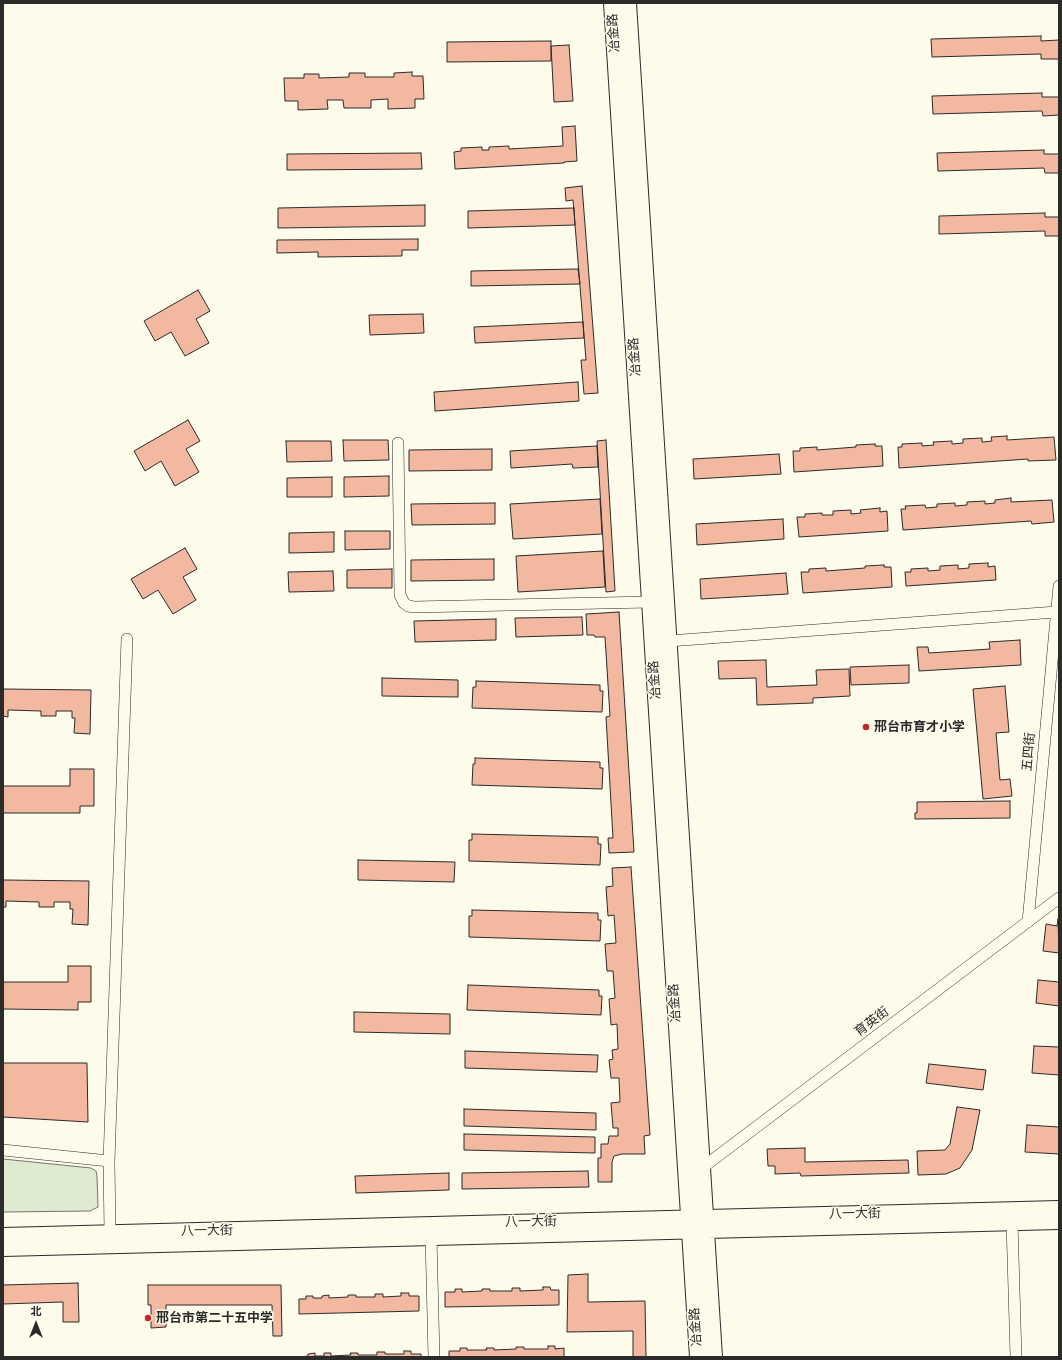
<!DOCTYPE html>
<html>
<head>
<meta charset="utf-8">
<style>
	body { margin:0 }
	#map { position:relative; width:1062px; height:1360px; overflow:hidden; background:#fdfbea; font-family:"Fira Sans Condensed","Noto Sans SC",sans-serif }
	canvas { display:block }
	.frame { position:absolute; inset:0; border:4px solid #2b2b2b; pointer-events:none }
	.north { position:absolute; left:16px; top:1304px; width:40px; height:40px; -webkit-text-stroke:3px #fdfbea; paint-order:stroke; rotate:0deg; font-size:11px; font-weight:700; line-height:16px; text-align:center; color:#2b2b2b }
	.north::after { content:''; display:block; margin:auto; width:14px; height:18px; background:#2b2b2b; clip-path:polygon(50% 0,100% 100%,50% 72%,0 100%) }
</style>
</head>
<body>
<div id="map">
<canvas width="1062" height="1360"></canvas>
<div class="frame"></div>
<div class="north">北</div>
</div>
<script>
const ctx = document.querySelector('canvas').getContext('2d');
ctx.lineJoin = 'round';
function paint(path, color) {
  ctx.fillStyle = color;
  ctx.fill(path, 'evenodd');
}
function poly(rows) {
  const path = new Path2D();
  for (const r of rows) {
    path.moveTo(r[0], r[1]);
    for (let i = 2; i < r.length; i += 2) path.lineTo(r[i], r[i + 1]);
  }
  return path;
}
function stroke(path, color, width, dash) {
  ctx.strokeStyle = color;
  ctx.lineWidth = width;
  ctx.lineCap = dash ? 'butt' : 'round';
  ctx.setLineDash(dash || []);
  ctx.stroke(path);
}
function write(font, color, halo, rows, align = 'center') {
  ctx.font = font + ' "Fira Sans Condensed","Noto Sans SC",sans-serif';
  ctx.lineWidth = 3;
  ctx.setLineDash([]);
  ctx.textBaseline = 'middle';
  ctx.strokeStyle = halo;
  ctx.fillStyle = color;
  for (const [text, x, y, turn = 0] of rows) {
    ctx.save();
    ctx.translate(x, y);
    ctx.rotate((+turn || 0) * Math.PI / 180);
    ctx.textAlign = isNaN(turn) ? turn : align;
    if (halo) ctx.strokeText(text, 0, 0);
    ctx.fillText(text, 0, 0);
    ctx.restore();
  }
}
const green = poly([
	[3,1159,91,1168,96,1171,97,1176,98,1207,90,1211,3,1212,3,1159]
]);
paint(green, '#deebd1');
stroke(green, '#74746e', 1);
const building = poly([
	[1041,36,1041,41,1059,40,1059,59,1041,59,1041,54,932,57,931,39,1041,36],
	[551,41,551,61,447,62,447,42,551,41],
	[569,45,573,101,554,102,551,46,569,45],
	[412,72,412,76,423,76,424,99,415,99,415,108,388,109,388,99,371,100,371,108,344,108,343,100,327,100,328,109,298,110,298,101,285,101,284,78,304,78,304,74,319,74,319,78,349,77,349,73,365,73,365,77,394,77,394,73,412,72],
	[1042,93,1042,97,1059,97,1059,115,1043,116,1042,111,933,114,932,96,1042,93],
	[575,126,577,161,564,162,564,163,455,169,454,152,461,151,461,148,482,147,482,150,489,150,489,147,509,146,509,149,563,146,562,127,575,126],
	[1044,150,1044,154,1059,154,1059,173,1045,173,1044,168,938,171,937,153,1044,150],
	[421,153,422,169,287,170,287,154,421,153],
	[582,186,598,393,584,394,581,360,586,360,573,200,566,201,565,188,582,186],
	[425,205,425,226,278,228,278,208,425,205],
	[574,208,575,225,468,228,468,211,574,208],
	[1045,213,1045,217,1059,217,1059,236,1045,236,1045,231,939,234,939,216,1045,213],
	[418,239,418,250,402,250,402,256,318,257,318,252,277,253,277,240,418,239],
	[578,269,580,284,471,286,471,271,578,269],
	[198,290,210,311,196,319,209,343,185,356,171,332,155,341,144,321,198,290],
	[423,314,424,333,370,335,369,315,423,314],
	[583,322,584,338,475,343,474,327,583,322],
	[578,382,579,401,435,411,434,392,578,382],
	[188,420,200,441,186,449,199,472,175,486,161,461,145,471,134,451,188,420],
	[1007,436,1007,440,1054,437,1056,460,1028,461,1028,459,899,468,898,447,902,447,902,444,922,443,922,446,934,445,933,442,952,441,952,444,963,443,963,439,982,438,982,442,992,441,991,437,1007,436],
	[343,440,388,440,389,460,344,461,343,440],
	[606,440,615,591,606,592,597,441,606,440],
	[286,441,331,441,332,461,287,462,286,441],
	[875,444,875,446,882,446,883,466,794,472,793,451,800,451,800,448,817,447,817,450,856,447,856,445,875,444],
	[597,446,598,467,573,468,572,464,511,468,510,451,597,446],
	[492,449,492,470,409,471,409,450,492,449],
	[779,454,781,474,694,479,693,459,779,454],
	[389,476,389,496,344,497,344,477,389,476],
	[332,477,332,497,287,497,287,478,332,477],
	[1011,498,1011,502,1052,500,1054,522,1032,524,1031,521,903,530,901,509,906,509,905,506,925,505,926,508,937,507,937,504,955,503,955,506,967,505,967,502,985,501,985,504,995,503,995,500,1011,498],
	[600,499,602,534,513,539,510,504,600,499],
	[495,503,495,524,412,525,411,504,495,503],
	[880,508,880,512,887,511,888,531,799,537,797,517,805,517,805,514,822,513,822,515,833,515,833,511,851,510,851,514,861,513,860,510,880,508],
	[783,519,784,539,697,545,696,524,783,519],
	[345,531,390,531,390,549,345,550,345,531],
	[334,532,334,552,289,553,289,533,334,532],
	[185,548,197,569,183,577,196,600,173,614,158,590,143,599,131,579,185,548],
	[603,551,605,587,518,592,516,556,603,551],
	[494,559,494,580,411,581,411,560,494,559],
	[988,563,988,567,995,566,996,580,906,586,905,572,911,572,911,569,928,568,928,571,940,570,940,566,958,565,958,569,969,568,969,564,988,563],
	[884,565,884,567,891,567,892,587,803,593,801,572,809,572,809,569,826,568,826,571,865,568,865,566,884,565],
	[392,569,392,588,347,588,347,570,392,569],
	[333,571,334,591,289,592,288,572,333,571],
	[786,573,788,594,701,599,700,579,786,573],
	[619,612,634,852,609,853,608,838,613,838,606,717,610,716,605,637,595,637,594,635,587,635,586,614,619,612],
	[582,617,583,635,516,637,515,618,582,617],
	[496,619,496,640,415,642,414,621,496,619],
	[1020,640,1021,665,919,671,917,647,928,647,929,653,990,649,989,642,1020,640],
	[766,660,767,687,817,685,816,670,849,669,850,696,813,698,813,703,757,705,756,678,719,679,718,661,766,660],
	[909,665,909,683,851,685,850,667,909,665],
	[382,678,458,680,458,697,382,696,382,678],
	[476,681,600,685,600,691,603,691,602,712,472,708,473,687,476,687,476,681],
	[1005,686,1009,732,996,733,1000,780,1010,779,1012,796,983,799,973,689,1005,686],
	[3,689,91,690,90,734,74,733,75,718,72,718,72,711,56,711,56,716,41,716,41,711,8,710,8,717,3,716,3,689],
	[475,758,600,762,600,768,603,768,602,789,472,785,473,764,475,764,475,758],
	[70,769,94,769,94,806,80,806,80,813,3,813,3,786,70,786,70,769],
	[1010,801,1010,818,915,819,915,813,917,813,917,802,1010,801],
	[472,834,598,837,598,844,601,844,600,865,469,861,469,840,472,840,472,834],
	[358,860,455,862,454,882,358,880,358,860],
	[631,867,650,1135,644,1136,645,1154,622,1154,614,1156,612,1162,612,1182,598,1182,598,1158,601,1158,601,1144,608,1144,609,1136,618,1136,618,1128,613,1128,611,1103,620,1102,619,1078,611,1078,609,1060,613,1059,612,1050,618,1049,617,1024,611,1025,609,999,615,998,613,971,607,971,605,944,616,943,614,915,608,916,606,887,613,886,612,868,631,867],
	[3,880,89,881,88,925,72,924,73,909,70,909,70,902,54,902,54,907,39,907,39,902,6,901,6,907,3,907,3,880],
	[472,910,598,913,598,920,601,920,600,941,469,937,469,916,472,916,472,910],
	[1058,919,1059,953,1043,951,1046,924,1057,926,1058,919],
	[68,966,91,966,91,1002,78,1002,78,1010,3,1009,3,982,68,982,68,966],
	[1038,980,1059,982,1059,1006,1036,1003,1038,980],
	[468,985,599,990,599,996,602,996,601,1015,467,1010,468,985],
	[354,1012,450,1014,450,1034,354,1032,354,1012],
	[1034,1046,1059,1047,1059,1075,1032,1073,1034,1046],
	[465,1051,598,1055,597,1072,465,1068,465,1051],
	[3,1063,87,1063,88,1122,3,1117,3,1063],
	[929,1064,986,1070,983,1090,926,1083,929,1064],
	[957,1107,980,1110,972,1150,960,1168,946,1174,918,1175,917,1151,945,1150,950,1144,957,1107],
	[464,1109,596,1113,596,1130,464,1126,464,1109],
	[1027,1125,1059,1127,1059,1154,1025,1152,1027,1125],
	[464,1134,595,1137,595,1153,464,1150,464,1134],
	[805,1148,805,1162,908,1160,909,1173,801,1176,800,1173,775,1174,775,1166,768,1166,767,1149,805,1148],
	[588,1171,589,1187,462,1189,462,1173,588,1171],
	[449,1173,449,1190,356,1193,355,1176,449,1173],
	[588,1274,588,1302,645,1301,646,1357,633,1357,633,1331,567,1332,568,1275,588,1274],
	[78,1283,79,1322,63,1322,63,1302,3,1304,3,1285,78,1283],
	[148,1285,281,1285,282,1336,273,1336,272,1305,166,1305,166,1327,151,1328,151,1305,148,1305,148,1285],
	[543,1287,550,1287,551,1290,559,1290,559,1305,445,1307,445,1292,455,1292,455,1289,462,1289,462,1292,482,1291,482,1289,490,1289,490,1291,512,1291,512,1288,520,1288,520,1291,543,1290,543,1287],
	[401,1293,409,1293,409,1296,419,1296,419,1311,299,1314,299,1299,306,1299,306,1296,313,1296,313,1298,322,1298,322,1296,329,1295,329,1298,348,1297,348,1295,356,1295,356,1297,375,1297,375,1294,383,1294,383,1297,401,1296,401,1293],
	[548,1346,555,1346,555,1349,564,1348,564,1357,449,1357,449,1351,460,1351,460,1348,467,1348,467,1350,487,1350,486,1348,494,1348,494,1350,516,1349,516,1347,524,1347,524,1349,548,1349,548,1346],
	[404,1351,411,1351,411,1354,421,1354,421,1357,301,1357,308,1356,308,1354,315,1353,315,1356,324,1356,324,1353,331,1353,331,1356,351,1355,350,1353,358,1353,358,1355,377,1355,377,1352,385,1352,385,1354,404,1354,404,1351]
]);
paint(building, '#f2b8a0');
stroke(building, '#2b2b2b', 1);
const street = poly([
	[398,443,400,595,404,603,408,606,414,607,650,602],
	[669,641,1056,612],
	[1028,922,1059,586],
	[3,1150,109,1161],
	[702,1168,1059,898],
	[1012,1222,1016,1357],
	[110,1233,109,1161,127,639],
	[431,1237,434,1357]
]);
const secondary = poly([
	[612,3,698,1357],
	[628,3,714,1357],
	[3,1236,1059,1209],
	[3,1248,1059,1221]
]);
stroke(street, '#2b2b2b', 12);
stroke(secondary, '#2b2b2b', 18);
stroke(street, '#fdfbea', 11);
stroke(secondary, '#fdfbea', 16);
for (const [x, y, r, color] of [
	[866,727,4,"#c62828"],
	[148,1318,4,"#c62828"]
]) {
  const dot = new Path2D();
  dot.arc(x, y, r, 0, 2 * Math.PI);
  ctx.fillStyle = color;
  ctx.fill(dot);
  stroke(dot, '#fdfbea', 1.5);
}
write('13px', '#2b2b2b', '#fdfbea', [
	["冶金路",614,33,-94],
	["冶金路",635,357,-94],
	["冶金路",655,680,-94],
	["五四街",1029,752,-85],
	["冶金路",675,1003,-94],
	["育英街",872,1022,-37],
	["八一大街",855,1214,-1],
	["八一大街",531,1222,-1],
	["八一大街",207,1231,-1],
	["冶金路",696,1327,-94]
]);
write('bold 13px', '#2b2b2b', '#fdfbea', [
	["邢台市育才小学",874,727],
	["邢台市第二十五中学",156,1318]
], 'left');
</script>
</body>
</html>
